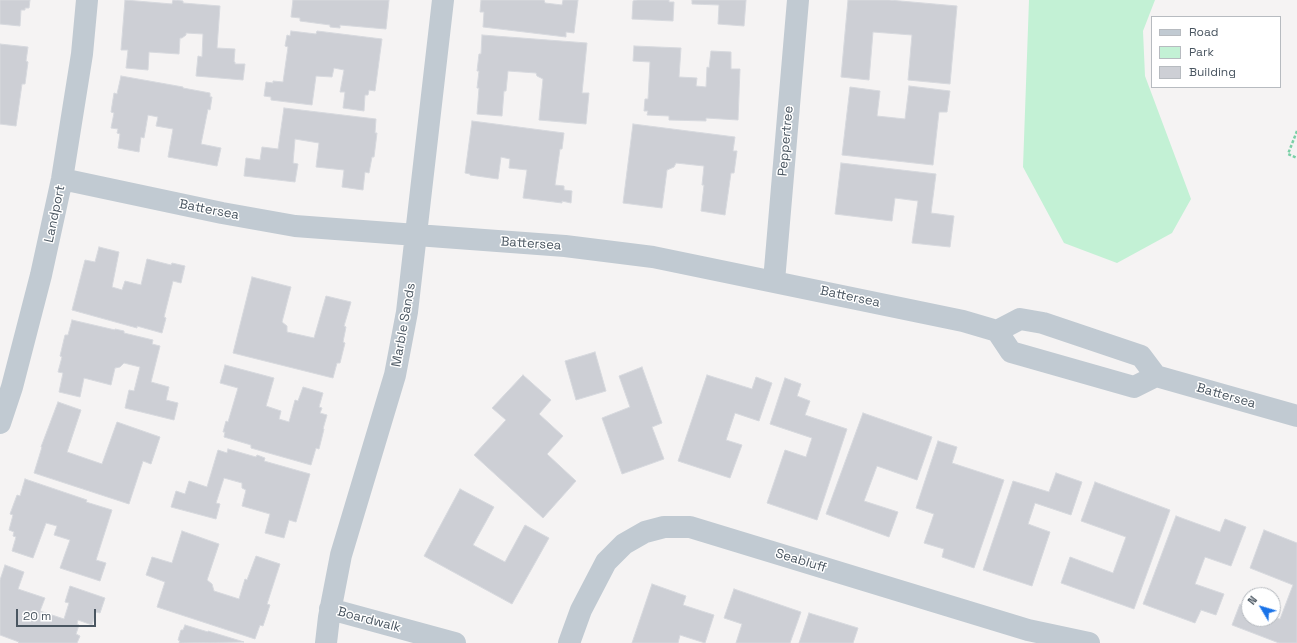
<!DOCTYPE html>
<html>
<head>
<meta charset="utf-8">
<style>
	body { margin:0 }
	#map { position:relative; width:1297px; height:643px; overflow:hidden; background:#f5f3f3; font-family:"Space Grotesk",sans-serif }
	canvas { display:block }
	.legend { position:absolute; left:1151px; top:16px; width:130px; height:72px; box-sizing:border-box; background:#fff; border:1px solid #b7bbc0; margin:0; padding:5px 7px; list-style:none; font-size:12px; color:#4a5661 }
	.legend li { display:flex; align-items:center; gap:8px; height:20px }
	.legend b { width:20px; border:1px solid #b7bbc0 }
	.north { position:absolute; left:1241px; top:587px; width:40px; height:40px; box-sizing:border-box; background:#fff; border:1px solid #b7bbc0; border-radius:50%; rotate:308deg; font-size:11px; font-weight:700; line-height:16px; text-align:center; color:#4a5661 }
	.north::after { content:''; display:block; margin:auto; width:14px; height:18px; background:#1a73e8; clip-path:polygon(50% 0,100% 100%,50% 72%,0 100%) }
	.scale { position:absolute; left:16px; top:609px; width:80px; height:18px; box-sizing:border-box; border:2px solid #4a5661; border-top:0; padding-left:5px; font-size:12px; line-height:14px; white-space:nowrap; color:#4a5661; -webkit-text-stroke:3px #fff; paint-order:stroke }
</style>
</head>
<body>
<div id="map">
<canvas width="1297" height="643"></canvas>
<ul class="legend">
<li><b style="height:5px;background:#c1cad2"></b>Road</li>
<li><b style="height:11px;background:#c3f1d5"></b>Park</li>
<li><b style="height:11px;background:#cdcfd5"></b>Building</li>
</ul>
<div class="north">N</div>
<div class="scale">20 m</div>
</div>
<script>
const ctx = document.querySelector('canvas').getContext('2d');
ctx.lineJoin = 'round';
function paint(path, color) {
  ctx.fillStyle = color;
  ctx.fill(path, 'evenodd');
}
function poly(rows) {
  const path = new Path2D();
  for (const r of rows) {
    path.moveTo(r[0], r[1]);
    for (let i = 2; i < r.length; i += 2) path.lineTo(r[i], r[i + 1]);
  }
  return path;
}
function stroke(path, color, width, dash) {
  ctx.strokeStyle = color;
  ctx.lineWidth = width;
  ctx.lineCap = dash ? 'butt' : 'round';
  ctx.setLineDash(dash || []);
  ctx.stroke(path);
}
function write(font, color, halo, rows, align = 'center') {
  ctx.font = font + ' "Space Grotesk",sans-serif';
  ctx.lineWidth = 3;
  ctx.setLineDash([]);
  ctx.textBaseline = 'middle';
  ctx.strokeStyle = halo;
  ctx.fillStyle = color;
  for (const [text, x, y, turn = 0] of rows) {
    ctx.save();
    ctx.translate(x, y);
    ctx.rotate((+turn || 0) * Math.PI / 180);
    ctx.textAlign = isNaN(turn) ? turn : align;
    if (halo) ctx.strokeText(text, 0, 0);
    ctx.fillText(text, 0, 0);
    ctx.restore();
  }
}
paint(poly([
	[1029,0,1155,0,1143,31,1145,76,1191,199,1172,233,1117,263,1064,243,1023,167]
]), '#c3f1d5');
const building = poly([
	[0,0,30,0,29,8,25,8,25,10,21,10,20,26,0,24,0,0],
	[125,0,172,4,173,0,183,1,183,3,220,6,217,48,235,49,234,62,235,62,235,64,245,64,243,80,196,76,198,56,202,57,203,34,186,33,186,35,182,38,180,38,179,54,149,52,148,70,126,68,128,50,121,50,125,0],
	[293,0,389,0,386,29,340,25,340,28,330,27,330,25,300,21,300,18,291,17,293,0],
	[481,0,544,0,545,3,562,5,563,0,578,0,574,33,566,32,566,37,483,27,484,12,480,12,481,0],
	[637,0,669,0,669,2,674,2,673,21,632,19,633,1,637,0],
	[692,0,746,0,744,26,718,24,719,5,692,4,692,0],
	[848,0,889,0,957,6,950,84,908,80,912,35,873,32,869,80,841,77,848,0],
	[291,31,316,34,317,31,382,39,375,91,369,90,368,95,365,95,364,111,343,108,345,92,340,92,344,70,334,68,332,77,316,76,312,105,271,100,271,97,264,96,266,82,273,83,273,81,283,82,288,47,285,46,287,35,290,36,291,31],
	[482,35,587,43,582,93,589,93,586,124,539,120,543,79,537,76,536,73,508,71,506,91,504,91,502,116,477,114,479,88,477,88,479,71,477,71,479,54,481,54,482,35],
	[0,44,28,47,26,61,28,62,25,84,22,84,16,126,0,124,0,44],
	[634,46,681,48,679,77,697,78,696,86,706,87,707,67,709,68,711,51,731,52,731,69,740,69,738,120,706,118,706,121,669,120,669,116,647,115,648,111,644,111,645,99,648,99,650,62,633,61,634,46],
	[121,76,183,87,183,88,210,93,210,97,212,97,210,110,208,109,201,144,221,148,217,166,168,157,173,129,156,126,158,117,148,115,144,138,141,137,139,152,118,148,120,134,117,133,118,129,111,128,114,113,111,112,114,93,117,94,121,76],
	[909,86,950,91,947,112,939,112,933,165,842,155,850,87,880,91,877,116,905,119,909,86],
	[284,108,376,119,375,133,377,133,374,157,372,157,369,173,365,172,363,190,342,187,344,170,316,167,319,143,295,139,293,163,298,164,295,182,244,176,246,158,260,160,262,147,278,149,284,108],
	[472,121,564,133,562,149,560,149,555,185,564,186,564,190,572,191,571,203,562,201,562,203,523,198,527,170,509,168,510,159,501,157,498,179,470,175,470,174,465,173,472,121],
	[633,124,735,137,733,151,737,151,734,173,731,173,725,215,701,211,704,185,702,185,704,166,676,163,674,167,667,170,662,208,623,203,633,124],
	[841,163,936,174,931,213,954,216,950,247,912,243,918,201,895,198,892,221,835,214,841,163],
	[99,247,119,252,112,287,122,290,125,281,141,285,147,259,171,265,172,263,185,266,181,283,173,281,164,317,166,318,162,333,137,326,137,328,72,310,85,260,95,262,99,247],
	[252,277,291,287,282,322,287,326,287,332,314,338,326,296,351,302,344,326,346,327,343,342,345,343,340,363,337,363,333,378,233,353,252,277],
	[72,320,115,330,115,329,124,331,124,333,153,340,152,344,160,346,151,382,169,387,166,400,178,403,174,420,125,408,129,390,134,391,140,367,124,363,120,367,115,368,111,385,84,378,80,397,59,392,63,373,58,372,62,357,60,356,65,335,68,335,72,320],
	[595,352,606,391,576,400,565,361,595,352],
	[225,365,274,378,266,406,281,411,279,419,289,422,295,400,298,401,303,387,323,393,319,407,322,408,320,413,327,415,323,429,324,429,319,449,316,448,311,465,251,448,251,445,224,437,225,432,223,432,226,421,228,422,238,388,220,383,225,365],
	[642,367,662,423,652,427,664,459,622,474,602,418,630,407,619,376,642,367],
	[523,375,551,400,539,414,563,436,547,454,576,481,543,518,474,455,506,420,492,408,523,375],
	[707,375,752,389,756,377,772,383,759,421,735,413,726,440,742,445,730,478,678,461,707,375],
	[785,378,801,384,797,396,810,401,805,415,847,429,817,520,767,503,785,450,806,457,812,438,770,424,785,378],
	[58,402,81,410,67,452,102,464,117,422,160,437,151,464,143,461,129,504,34,473,42,447,41,447,58,402],
	[863,413,932,437,917,480,877,466,864,501,898,512,889,537,826,514,863,413],
	[938,441,957,447,952,463,1004,480,974,568,942,557,944,549,924,543,934,514,916,508,938,441],
	[228,449,256,457,257,455,265,458,264,461,310,474,296,522,289,520,284,538,265,533,270,514,242,506,246,490,242,488,242,483,224,478,216,503,220,504,216,519,171,507,176,491,185,494,189,481,207,487,218,450,227,453,228,449],
	[1056,473,1082,482,1071,515,1035,503,1028,524,1050,532,1032,586,983,570,1013,481,1049,492,1056,473],
	[25,479,87,500,86,502,112,510,96,560,106,563,100,581,60,568,70,540,54,535,57,526,46,523,33,558,12,551,16,537,13,536,14,532,9,530,13,515,10,514,17,495,20,496,25,479],
	[1095,482,1170,510,1134,609,1061,583,1070,557,1113,573,1126,537,1081,521,1095,482],
	[460,489,494,507,473,545,505,562,525,525,549,538,512,604,424,556,460,489],
	[1176,516,1220,532,1225,519,1246,527,1231,566,1205,557,1195,584,1224,594,1216,615,1201,610,1195,623,1143,604,1176,516],
	[1264,530,1297,543,1297,643,1279,643,1232,625,1240,604,1249,608,1249,619,1273,619,1273,617,1280,619,1293,585,1250,568,1264,530],
	[182,531,219,544,207,580,212,584,214,591,239,599,245,579,247,580,256,556,280,564,267,604,270,605,263,626,260,625,255,639,157,607,165,582,146,575,152,557,172,563,182,531],
	[5,565,24,572,18,589,45,598,40,611,64,619,69,603,65,602,70,586,105,598,100,613,96,612,92,625,78,620,77,624,79,625,76,634,80,636,77,643,18,643,19,642,0,635,0,580,5,565],
	[652,584,686,596,683,605,714,615,705,643,680,635,678,643,632,643,652,584],
	[734,589,801,612,790,643,736,643,742,624,724,618,734,589],
	[809,613,858,628,853,643,799,643,809,613],
	[185,625,208,632,208,631,244,642,179,643,180,641,178,640,181,630,183,630,185,625]
]);
paint(building, '#cdcfd5');
stroke(building, '#d7d9de', 1);
stroke(poly([
	[1297,131,1288,154,1297,158]
]), '#7ad0a6', 2.5, [3, 2]);
stroke(poly([
	[62,179,222,213,295,226,565,246,653,257,963,321,997,331,1011,352,1134,387,1156,376],
	[774,281,798,0],
	[997,331,1020,319,1043,323,1141,356,1156,376,1297,416],
	[0,423,12,387,41,275,62,179,82,54,87,0],
	[330,609,455,643],
	[326,643,329,617,341,555,395,375,407,312,443,0],
	[569,643,581,610,606,562,624,544,645,532,664,527,690,527,1028,630,1089,643]
]), '#c1cad2', 22);
write('13px', '#4a5661', '#fff', [
	["Peppertree",786,141,-85],
	["Battersea",209,210,11],
	["Landport",55,214,-78],
	["Battersea",531,244,4],
	["Battersea",850,297,12],
	["Marble Sands",404,325,-80],
	["Battersea",1226,396,16],
	["Seabluff",801,561,17],
	["Boardwalk",369,620,15]
]);
</script>
</body>
</html>
